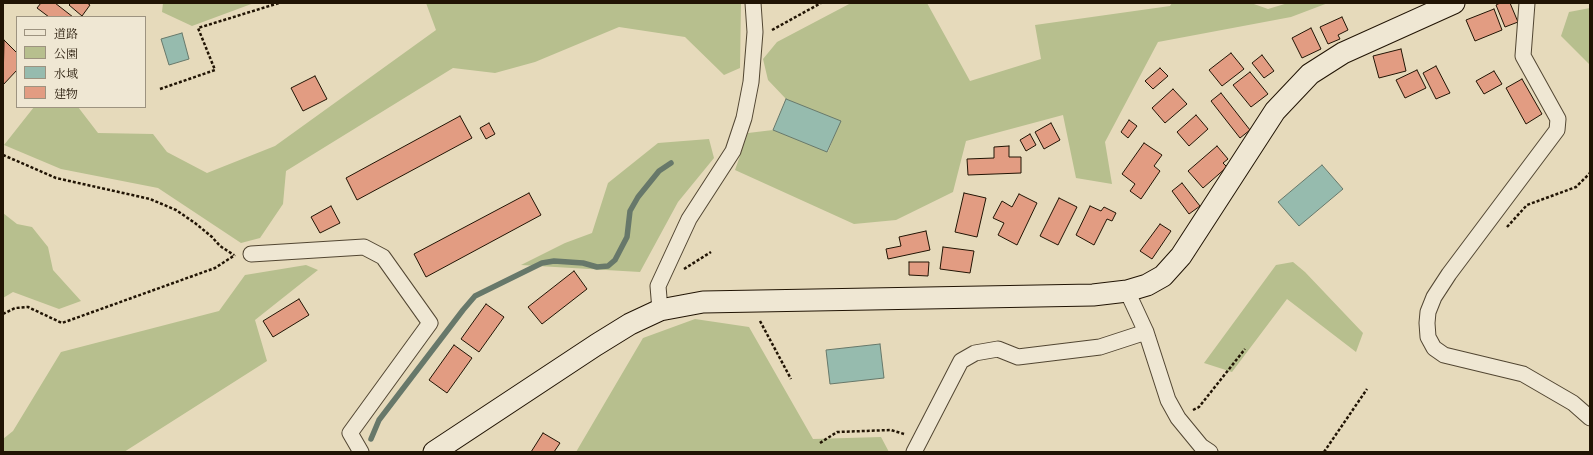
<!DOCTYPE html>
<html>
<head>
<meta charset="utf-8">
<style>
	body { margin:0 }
	#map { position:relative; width:1593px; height:455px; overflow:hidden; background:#e6dabb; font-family:"IM FELL Great Primer","Noto Serif JP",serif }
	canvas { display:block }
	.frame { position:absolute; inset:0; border:4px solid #211404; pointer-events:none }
	.legend { position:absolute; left:16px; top:16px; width:130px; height:92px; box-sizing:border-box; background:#efe7d3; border:1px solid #9d9380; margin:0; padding:5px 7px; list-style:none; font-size:12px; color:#211404 }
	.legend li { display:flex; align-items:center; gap:8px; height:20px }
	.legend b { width:20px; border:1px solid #9d9380 }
</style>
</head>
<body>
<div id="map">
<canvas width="1593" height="455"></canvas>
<div class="frame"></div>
<ul class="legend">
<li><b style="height:5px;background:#efe7d3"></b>道路</li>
<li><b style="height:11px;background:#b7bf8e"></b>公園</li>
<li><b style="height:11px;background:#96bbae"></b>水域</li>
<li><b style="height:11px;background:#e29c82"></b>建物</li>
</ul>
</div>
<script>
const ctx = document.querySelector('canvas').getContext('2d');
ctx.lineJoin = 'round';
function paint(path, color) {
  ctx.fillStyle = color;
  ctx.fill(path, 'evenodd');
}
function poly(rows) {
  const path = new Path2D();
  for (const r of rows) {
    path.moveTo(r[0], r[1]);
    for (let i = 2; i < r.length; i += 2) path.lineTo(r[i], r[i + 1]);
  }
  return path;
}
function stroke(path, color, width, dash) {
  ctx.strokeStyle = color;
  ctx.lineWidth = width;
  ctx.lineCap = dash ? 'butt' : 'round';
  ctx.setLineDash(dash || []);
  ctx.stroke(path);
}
paint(poly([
	[163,3,254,3,192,26,162,12],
	[426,3,741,3,740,68,724,75,685,37,619,27,535,62,495,73,453,68,286,171,283,204,260,238,241,243,158,188,61,169,4,145,34,107,78,107,98,133,153,134,167,152,207,173,275,146,436,30],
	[851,3,927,3,970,81,1041,59,1035,25,1170,6,1172,3,1251,3,1268,9,1288,3,1328,3,1291,17,1158,42,1105,142,1112,184,1076,178,1063,115,966,141,953,192,896,220,854,224,735,170,748,133,773,130,828,152,840,121,786,99,768,80,763,59,777,42],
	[1590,8,1590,65,1561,36,1569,12],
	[709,139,714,158,678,202,640,272,521,265,565,243,592,233,608,183,658,143],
	[3,213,17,224,32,227,48,247,53,270,81,301,59,309,13,292,3,298],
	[1293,262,1305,272,1363,333,1356,352,1287,299,1232,372,1204,363,1276,265],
	[306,265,318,270,255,320,267,361,124,452,3,452,3,439,13,431,61,352,219,311,245,275],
	[695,319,749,327,813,439,881,437,889,452,576,452,643,338]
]), '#b7bf8e');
const water = poly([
	[182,33,189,59,169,65,161,39,182,33],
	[786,99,841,121,827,152,773,130,786,99],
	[1322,165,1343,189,1299,226,1278,202,1322,165],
	[880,344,884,378,830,384,826,350,880,344]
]);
paint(water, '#96bbae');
stroke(water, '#67786a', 1);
stroke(poly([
	[371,439,379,420,463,310,475,296,542,263,554,261,583,263,597,267,608,266,615,260,627,237,630,211,638,197,659,171,671,163]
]), '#67786a', 5.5);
const building = poly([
	[41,3,55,3,73,17,49,17,37,8,41,3],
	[71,3,87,3,90,5,82,16,69,5,71,3],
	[1500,3,1510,3,1518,22,1505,27,1496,5,1500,3],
	[1494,9,1502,30,1475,41,1466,20,1494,9],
	[1342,17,1348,30,1338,35,1340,39,1328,44,1320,27,1342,17],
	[1311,28,1321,49,1302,58,1292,38,1311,28],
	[4,40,17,53,17,70,3,85,4,40],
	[1401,49,1406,71,1379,78,1373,56,1401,49],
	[1231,53,1244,69,1222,86,1209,70,1231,53],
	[1262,55,1274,71,1264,78,1252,63,1262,55],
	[1436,66,1450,93,1436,99,1423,73,1436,66],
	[1160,68,1168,76,1153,89,1145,81,1160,68],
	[1417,70,1426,88,1405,98,1396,80,1417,70],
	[1494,71,1502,84,1484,94,1476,81,1494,71],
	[1250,72,1268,94,1251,107,1233,85,1250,72],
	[315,76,327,99,303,111,291,88,315,76],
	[1522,79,1542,114,1526,124,1506,88,1522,79],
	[1173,89,1187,104,1165,123,1152,108,1173,89],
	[1221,93,1250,130,1240,138,1211,101,1221,93],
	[1196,115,1208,129,1189,146,1177,132,1196,115],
	[460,116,472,138,357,200,346,178,460,116],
	[1129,120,1137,126,1128,138,1121,132,1129,120],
	[489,123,495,134,486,139,480,128,489,123],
	[1051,123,1060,140,1044,149,1035,132,1051,123],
	[1030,134,1036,145,1026,151,1020,140,1030,134],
	[1144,143,1162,155,1154,166,1160,171,1141,199,1130,191,1135,184,1122,174,1144,143],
	[1009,146,1009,157,1021,157,1021,173,968,175,967,159,994,158,994,147,1009,146],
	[1217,146,1228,159,1223,163,1227,167,1203,188,1188,171,1217,146],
	[1182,183,1200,206,1189,214,1172,191,1182,183],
	[529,193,541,215,426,277,414,254,529,193],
	[964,193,986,198,977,237,955,232,964,193],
	[1019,194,1037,203,1017,245,998,235,1004,223,993,218,1002,201,1012,207,1019,194],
	[1059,198,1077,207,1058,245,1040,236,1059,198],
	[331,206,340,223,320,233,311,217,331,206],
	[1090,206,1101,211,1104,207,1116,213,1112,221,1107,219,1094,245,1076,235,1090,206],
	[1160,224,1171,231,1152,259,1140,251,1160,224],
	[926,231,930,250,888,259,886,249,901,246,899,237,926,231],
	[943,247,974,251,970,273,940,269,943,247],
	[909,262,929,262,928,276,909,275,909,262],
	[574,271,587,289,542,324,528,307,574,271],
	[299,299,309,315,273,337,263,321,299,299],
	[486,304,504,317,479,352,461,339,486,304],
	[454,345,472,358,447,393,429,380,454,345],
	[543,433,560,443,554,452,531,452,543,433]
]);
paint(building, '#e29c82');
stroke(building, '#211404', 1);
const street = poly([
	[1527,3,1523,56,1558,119,1557,130,1449,274,1434,297,1428,312,1427,323,1428,337,1434,348,1444,355,1523,374,1573,403,1590,418],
	[251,254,364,247,383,257,430,323,350,433,361,452],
	[1127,291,1146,332,1168,400,1178,418,1201,446,1210,452],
	[660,310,658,286,689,219,733,151,744,118,751,82,755,32,753,3],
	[914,452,961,361,975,353,998,349,1018,357,1100,347,1146,332]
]);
const secondary = poly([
	[434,452,596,345,630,324,660,310,703,302,1093,295,1127,291,1147,285,1163,276,1181,256,1275,111,1310,74,1343,53,1454,3]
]);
stroke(street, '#524632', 17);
stroke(secondary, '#211404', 23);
stroke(poly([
	[772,30,821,3],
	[160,89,215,70,198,28,279,3],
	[3,155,56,178,150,199,176,210,195,223,212,237,220,246,234,255],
	[1507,227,1527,205,1576,187,1590,173],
	[684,269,711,252],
	[3,314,15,308,28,307,62,323,215,268,235,255],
	[760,321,791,379],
	[1193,410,1199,407,1245,349],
	[820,443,837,432,891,430,904,434],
	[1324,452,1367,389]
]), '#211404', 2.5, [3, 2]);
stroke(street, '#efe7d3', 15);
stroke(secondary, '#efe7d3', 21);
</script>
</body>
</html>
